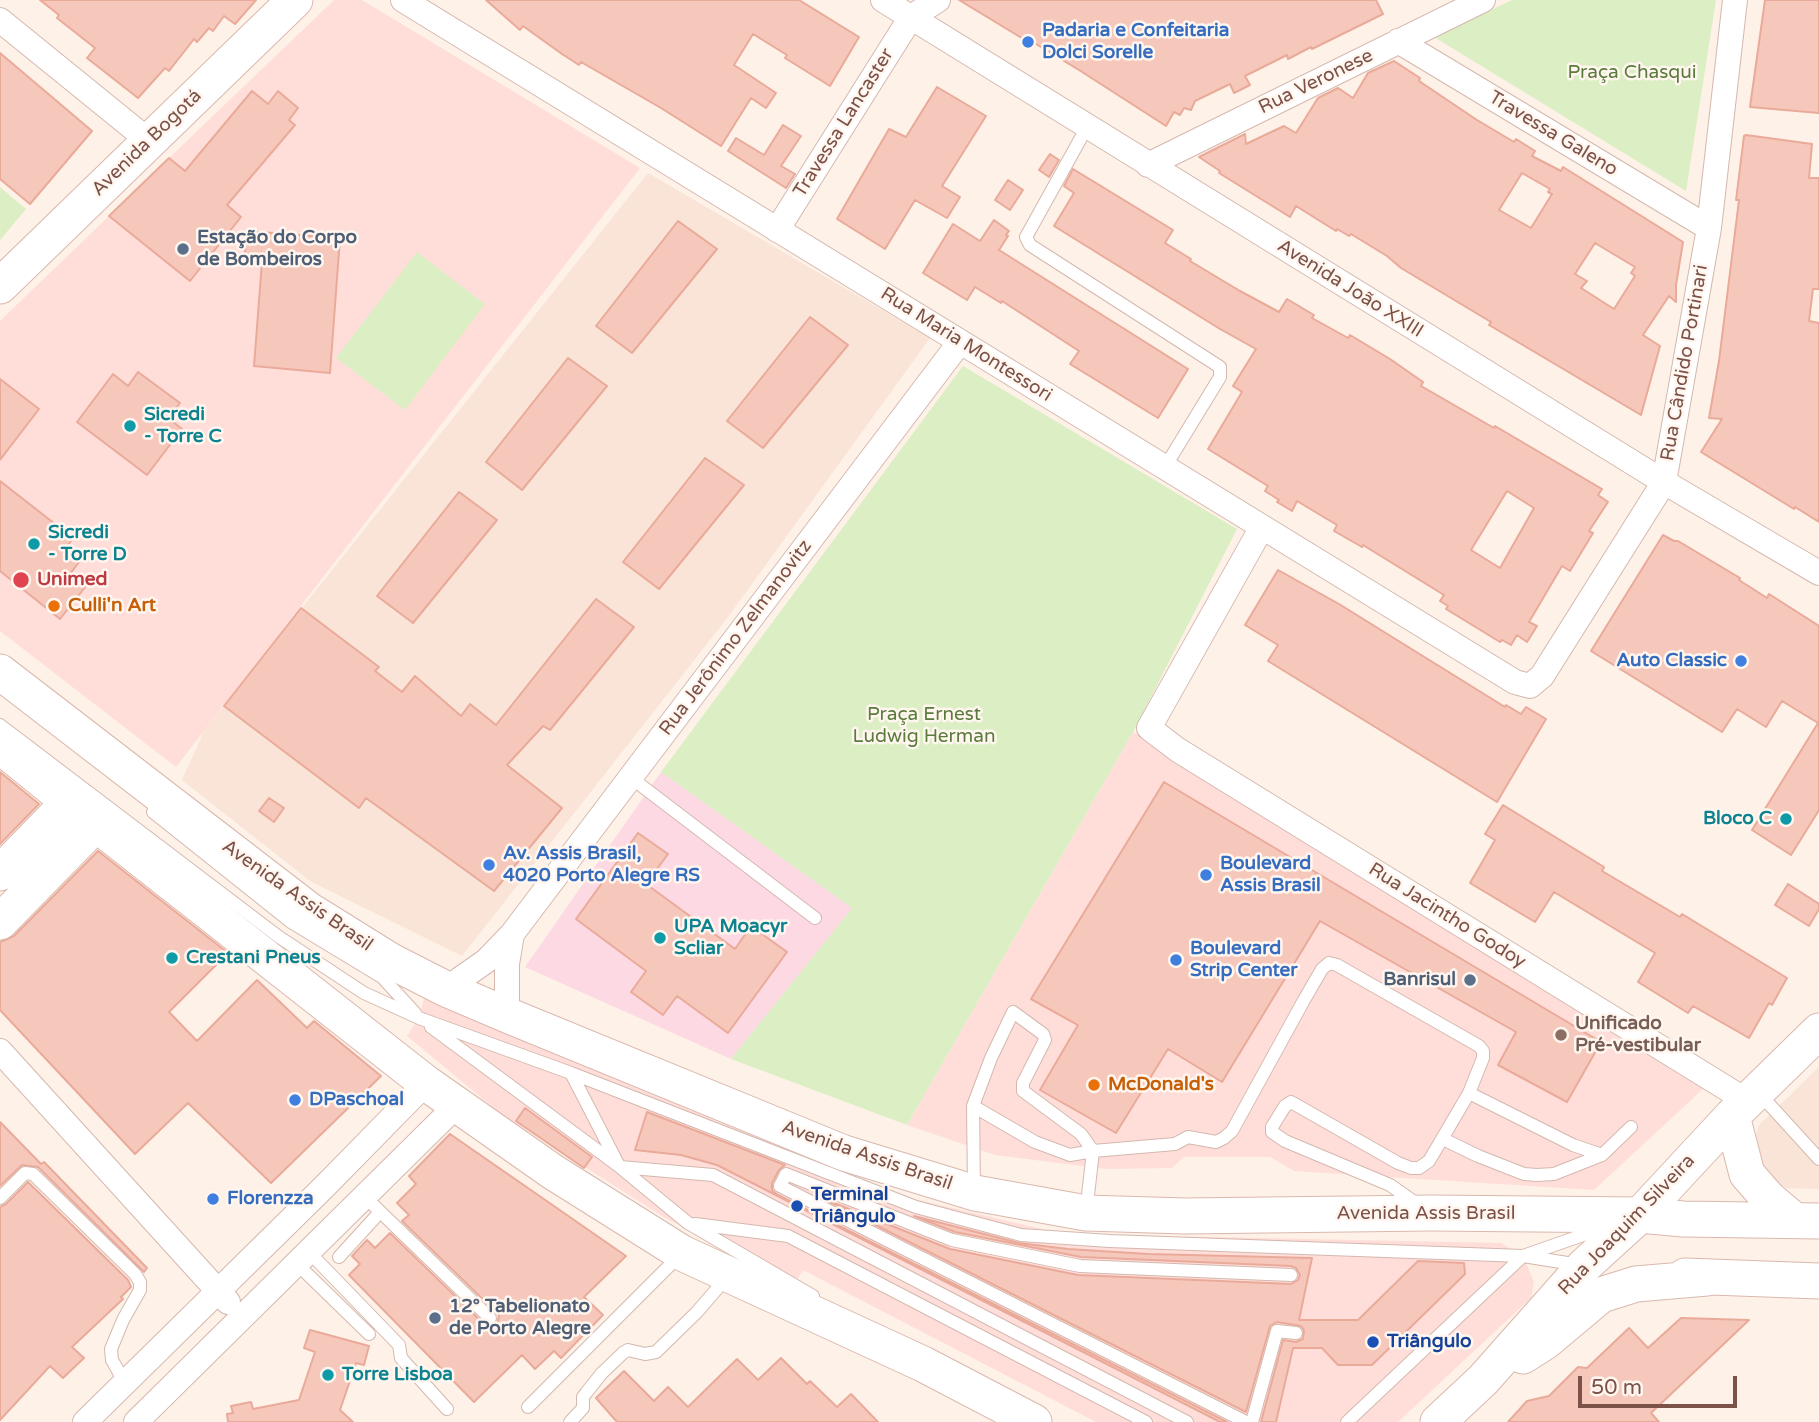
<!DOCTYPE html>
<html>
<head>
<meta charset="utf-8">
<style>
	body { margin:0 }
	#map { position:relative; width:1819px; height:1422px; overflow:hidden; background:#fef1e7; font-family:"Varela Round",sans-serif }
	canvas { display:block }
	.scale { position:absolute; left:1578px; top:1376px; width:159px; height:32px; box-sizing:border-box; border:4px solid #7b5148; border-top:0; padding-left:9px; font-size:21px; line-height:24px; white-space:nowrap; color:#7b5148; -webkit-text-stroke:5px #fff6ef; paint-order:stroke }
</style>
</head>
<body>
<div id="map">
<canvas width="1819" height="1422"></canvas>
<div class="scale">50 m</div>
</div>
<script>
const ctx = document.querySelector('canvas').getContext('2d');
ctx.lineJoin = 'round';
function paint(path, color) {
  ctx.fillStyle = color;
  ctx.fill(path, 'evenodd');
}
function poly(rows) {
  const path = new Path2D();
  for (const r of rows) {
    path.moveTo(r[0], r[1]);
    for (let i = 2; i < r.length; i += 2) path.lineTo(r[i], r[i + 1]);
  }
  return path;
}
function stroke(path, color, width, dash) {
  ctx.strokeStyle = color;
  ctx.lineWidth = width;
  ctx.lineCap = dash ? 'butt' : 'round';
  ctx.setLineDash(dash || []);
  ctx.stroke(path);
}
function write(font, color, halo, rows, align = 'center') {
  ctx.font = font + ' "Varela Round",sans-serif';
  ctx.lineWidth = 5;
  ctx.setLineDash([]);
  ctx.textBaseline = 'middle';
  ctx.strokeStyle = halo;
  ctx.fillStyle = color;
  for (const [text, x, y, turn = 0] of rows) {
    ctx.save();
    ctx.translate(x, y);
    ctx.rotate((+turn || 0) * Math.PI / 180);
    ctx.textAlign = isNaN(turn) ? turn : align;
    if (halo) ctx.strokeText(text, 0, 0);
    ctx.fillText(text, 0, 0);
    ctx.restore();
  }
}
paint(poly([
	[648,173,930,338,728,617,462,956,310,881,182,780,204,731],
	[1819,1067,1819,1189,1786,1188,1767,1177,1753,1146,1759,1125]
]), '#f9e4d7');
paint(poly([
	[334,0,362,0,640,168,176,767,0,631,0,321,109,216,190,280,241,217,169,158],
	[1133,732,1703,1089,1594,1190,1294,1171,1270,1157,1184,1157,1172,1168,1106,1169,995,1155,907,1125],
	[425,994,893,1194,1063,1234,1501,1243,1523,1256,1534,1282,1531,1298,1398,1422,1096,1422,803,1270,795,1283,667,1219,501,1114,407,1036,419,1018]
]), '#ffdeda');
paint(poly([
	[661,772,853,908,731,1059,525,967]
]), '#fdd9e4');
paint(poly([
	[1512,0,1716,0,1686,191,1434,37],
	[0,187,26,209,0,240],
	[417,252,485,304,405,410,336,358],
	[963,366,1237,529,1133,732,907,1125,731,1059,852,908,661,772]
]), '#dceec3');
const building = poly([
	[40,0,256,0,235,24,224,16,213,31,209,28,197,42,194,39,169,71,165,68,138,98,87,58,95,48,57,18,59,15,40,0],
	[486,0,799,0,859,37,830,86,785,58,787,55,753,34,734,65,776,93,766,108,751,98,721,146,661,108,581,62,579,65,562,54,523,26,520,30,486,0],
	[959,0,1376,0,1383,14,1312,49,1311,47,1288,59,1287,55,1245,76,1250,85,1234,93,1230,84,1195,101,1191,110,1184,108,1180,115,1174,112,1166,126,1079,70,1026,38,1025,40,959,0],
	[1765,0,1819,0,1819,113,1750,107,1765,0],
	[0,53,92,131,30,204,0,179,0,53],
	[1394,61,1420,78,1419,81,1477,120,1514,142,1516,139,1535,151,1532,156,1561,171,1563,167,1683,242,1676,285,1676,302,1669,296,1643,335,1660,346,1641,415,1489,325,1491,322,1401,268,1387,256,1351,234,1349,236,1337,229,1336,231,1296,206,1290,217,1219,173,1220,171,1199,157,1245,134,1246,144,1284,126,1296,133,1318,98,1338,88,1353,98,1368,73,1394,61],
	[1522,173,1550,189,1548,192,1552,194,1531,228,1499,210,1522,173],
	[1595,243,1635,267,1631,273,1635,276,1614,309,1581,288,1587,281,1575,274,1595,243],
	[937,87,986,116,942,186,960,197,947,218,915,200,885,249,837,219,889,129,906,137,937,87],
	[252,91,268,104,278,91,298,108,289,120,295,125,227,205,241,217,190,281,109,216,169,158,185,171,252,91],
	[783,125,801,136,781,166,795,174,786,188,728,151,736,138,764,155,783,125],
	[1746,135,1812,144,1809,178,1819,178,1819,289,1813,289,1809,321,1819,323,1819,522,1795,507,1794,509,1701,452,1722,419,1709,418,1719,361,1739,200,1736,200,1744,136,1746,135],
	[1050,154,1059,160,1049,177,1039,170,1050,154],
	[1073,169,1173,230,1165,243,1191,259,1190,261,1240,291,1279,312,1287,299,1314,315,1312,318,1348,338,1350,335,1390,359,1423,382,1421,386,1494,428,1495,426,1602,489,1598,495,1608,502,1589,531,1593,533,1570,571,1562,566,1529,622,1537,626,1527,642,1517,635,1511,645,1502,640,1500,642,1446,609,1448,606,1440,601,1444,595,1363,545,1362,547,1334,531,1337,525,1297,501,1292,511,1277,502,1279,500,1265,491,1268,486,1208,449,1242,392,1233,386,1256,349,1220,329,1054,226,1074,193,1064,186,1073,169],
	[1507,491,1534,508,1500,568,1471,550,1507,491],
	[1008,180,1023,190,1010,210,995,200,1008,180],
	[994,220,1009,231,1006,235,1008,236,999,250,1188,369,1158,418,1070,364,1079,351,1002,301,1001,303,975,287,967,300,923,273,953,224,980,241,994,220],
	[678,221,717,249,632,353,596,326,678,221],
	[247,231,340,238,330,373,254,366,262,262,244,261,247,231],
	[810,317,848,345,763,448,727,421,810,317],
	[568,358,607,386,522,490,486,462,568,358],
	[138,372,180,403,168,418,182,429,147,475,77,422,113,374,128,386,138,372],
	[0,379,39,409,0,460,0,379],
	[705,458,744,485,659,589,623,562,705,458],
	[0,481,73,538,64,551,79,562,70,574,86,586,60,619,0,571,0,481],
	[459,492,497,520,413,623,377,596,459,492],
	[1663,535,1674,541,1678,541,1740,578,1739,580,1767,598,1769,594,1819,626,1819,810,1791,855,1752,830,1818,723,1782,701,1766,727,1737,709,1722,732,1591,651,1663,535],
	[1278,570,1339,604,1505,707,1506,705,1521,714,1526,707,1546,719,1497,802,1268,661,1278,645,1245,625,1278,570],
	[596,599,634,627,550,730,543,726,507,765,562,808,494,891,366,798,359,808,224,706,301,608,379,667,375,671,402,692,415,676,461,716,470,704,496,725,596,599],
	[0,772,39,804,0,844,0,772],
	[1164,782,1601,1042,1567,1102,1498,1065,1516,1032,1320,921,1222,1082,1168,1049,1116,1133,1040,1090,1078,1025,1031,999,1164,782],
	[269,798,284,808,274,822,259,811,269,798],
	[1503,805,1604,867,1602,871,1680,917,1682,914,1787,978,1772,1005,1769,1003,1749,1038,1693,1006,1688,1013,1638,982,1655,953,1554,892,1535,922,1470,883,1495,840,1485,834,1503,805],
	[638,833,668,854,646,884,735,949,751,926,787,952,728,1033,677,996,663,1015,631,992,646,971,576,919,638,833],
	[98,851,228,953,169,1012,197,1041,257,980,307,1028,314,1021,381,1076,271,1183,188,1103,135,1154,0,1010,0,942,14,936,98,851],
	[1788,884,1819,904,1819,909,1809,926,1775,905,1788,884],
	[525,1108,592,1157,584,1168,516,1121,525,1108],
	[647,1112,785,1165,779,1170,772,1183,772,1190,776,1194,1227,1422,1220,1422,717,1165,681,1155,635,1150,647,1112],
	[0,1122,41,1164,44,1162,147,1268,144,1272,38,1167,22,1165,0,1186,0,1122],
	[450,1134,626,1256,584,1297,603,1315,561,1358,554,1351,535,1369,522,1355,474,1402,349,1275,360,1264,352,1256,367,1240,375,1248,390,1233,484,1324,492,1327,497,1324,499,1316,496,1312,402,1221,409,1215,397,1203,416,1184,409,1176,450,1134],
	[28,1182,128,1280,131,1287,121,1297,123,1299,72,1347,84,1358,63,1378,50,1366,0,1420,0,1207,6,1204,28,1182],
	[824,1199,950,1249,1078,1275,1291,1284,1298,1280,1300,1275,1296,1268,1291,1266,1081,1257,955,1232,914,1216,1019,1243,1068,1249,1148,1254,1312,1258,1299,1320,1358,1320,1418,1261,1464,1263,1465,1274,1372,1365,1338,1365,1322,1348,1293,1348,1276,1422,1261,1422,1283,1340,1296,1342,1303,1339,1304,1330,1301,1326,1277,1322,1270,1326,1246,1412,824,1199],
	[1681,1318,1749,1320,1651,1413,1659,1422,1508,1422,1527,1401,1549,1396,1578,1367,1587,1368,1629,1328,1648,1348,1681,1318],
	[310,1330,369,1346,364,1365,356,1363,340,1410,353,1422,228,1422,227,1414,233,1413,231,1406,251,1402,253,1409,299,1400,315,1352,304,1348,310,1330],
	[781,1358,807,1384,810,1381,837,1407,851,1394,878,1422,617,1422,596,1398,624,1371,654,1401,668,1387,688,1407,737,1359,758,1380,781,1358]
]);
paint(building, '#f6c8bc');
stroke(building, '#eaaa9a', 2);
const lane = poly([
	[1087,127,1026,237,1030,245,1220,367,1220,377,1165,467],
	[0,725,279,937,364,993,419,1018,571,1073,916,1207,1021,1235,1110,1241,1523,1256,1580,1265],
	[630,777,815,918],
	[153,812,291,922,382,977,415,1013],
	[431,1027,620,1167,688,1223,813,1296],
	[571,1073,618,1164],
	[1758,1092,1819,1159],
	[1469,1093,1573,1145,1602,1155],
	[973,1106,974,1189],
	[1443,1139,1478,1156,1524,1174,1537,1175,1554,1174,1602,1155,1631,1127],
	[620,1167,713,1175,1187,1422],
	[364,1196,490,1318],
	[0,1198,25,1173,33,1174,135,1274,140,1282,140,1290,123,1320,111,1349,112,1360,125,1383],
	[1086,1213,1093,1151,1081,1134,1023,1091,1023,1083,1045,1040,1043,1034,1013,1012,991,1058,973,1106,1035,1142,1070,1155,1093,1151,1175,1144,1188,1137,1216,1142,1224,1138,1232,1131,1304,1000,1322,969,1329,963,1337,965,1479,1046,1483,1051,1483,1058,1469,1093,1429,1161,1419,1168,1411,1168,1398,1163,1291,1102,1285,1106,1272,1127,1272,1132,1285,1141,1390,1185,1417,1204],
	[695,1224,788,1236,1146,1422],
	[309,1252,399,1345,401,1358,447,1409],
	[339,1257,380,1212],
	[297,1264,369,1334],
	[528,1407,679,1256],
	[570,1422,583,1408,583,1397,586,1393,602,1373,623,1353,628,1350,645,1354,656,1352,697,1312,728,1276],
	[1246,1422,780,1186,786,1174,952,1240,1080,1266,1291,1275],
	[1252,1422,1277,1331,1296,1333],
	[1347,1422,1523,1256,1606,1227]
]);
const street = poly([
	[403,0,1515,682,1530,686,1542,676,1664,482,1709,228,1735,0],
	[883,0,1664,482,1819,573],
	[0,20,149,141],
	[1398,41,1709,228],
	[1148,165,1483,0],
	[777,230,911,17,938,0],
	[1262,527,1149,728,1178,750,1747,1101],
	[446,989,486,961,512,934,960,342],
	[507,1015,507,964,512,934],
	[0,1051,228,1302],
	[85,1422,325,1186,426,1083],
	[136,1422,456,1106]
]);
const secondary = poly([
	[0,286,295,0],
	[0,672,309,910,391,961,446,989,507,1015,844,1153,975,1193,1086,1213,1185,1216,1430,1213,1640,1215,1683,1219,1819,1221],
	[0,746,96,824,426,1083,553,1172,682,1253,923,1364,1034,1422],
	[0,873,69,802],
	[0,922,96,824],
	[1732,1116,1747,1174,1768,1198,1794,1220],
	[1685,1276,1819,1281],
	[1523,1356,1545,1342,1601,1295,1636,1284,1707,1278],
	[1438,1422,1483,1380,1584,1266,1640,1215,1732,1116,1819,1031]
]);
stroke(lane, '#d4b8ae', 14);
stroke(street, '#d4b8ae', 26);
stroke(secondary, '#dab8ad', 37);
stroke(lane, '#fff', 12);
stroke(street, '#fff', 24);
stroke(secondary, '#fff', 35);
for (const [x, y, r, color] of [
	[1028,42,7,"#3f7fe0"],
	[183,249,7,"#5c6f8a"],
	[130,426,7,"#0f9aa8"],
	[34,544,7,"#0f9aa8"],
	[21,580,9,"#e0444e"],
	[54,606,7,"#e8710a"],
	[1741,661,7,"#3f7fe0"],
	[1786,819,7,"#0f9aa8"],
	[489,865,7,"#3f7fe0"],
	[1206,875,7,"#3f7fe0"],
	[660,938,7,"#0f9aa8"],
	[172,958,7,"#0f9aa8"],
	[1176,960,7,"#3f7fe0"],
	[1470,980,7,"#5c6f8a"],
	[1561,1035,7,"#8d6e63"],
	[1094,1085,7,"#e8710a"],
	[295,1100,7,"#3f7fe0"],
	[213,1199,7,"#3f7fe0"],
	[797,1206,7,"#1a4fb4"],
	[435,1318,7,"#5c6f8a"],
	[1373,1342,7,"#1a4fb4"],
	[328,1375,7,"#0f9aa8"]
]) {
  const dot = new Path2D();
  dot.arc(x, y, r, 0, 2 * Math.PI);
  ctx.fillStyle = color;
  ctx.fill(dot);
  stroke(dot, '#fff6ef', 2.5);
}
write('bold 19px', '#366cbe', '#fff6ef', [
	["Padaria e Confeitaria",1042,31],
	["Dolci Sorelle",1042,53],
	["Auto Classic",1727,661,"right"],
	["Av. Assis Brasil,",503,854],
	["4020 Porto Alegre RS",503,876],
	["Boulevard",1220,864],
	["Assis Brasil",1220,886],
	["Boulevard",1190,949],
	["Strip Center",1190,971],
	["DPaschoal",309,1100],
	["Florenzza",227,1199]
], 'left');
write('19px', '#5a7b3c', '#fff6ef', [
	["Praça Chasqui",1632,73],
	["Praça Ernest",924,715],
	["Ludwig Herman",924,737]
]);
write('19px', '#7b5148', '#fff6ef', [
	["Rua Veronese",1316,82,-26],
	["Travessa Lancaster",844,123,-58],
	["Travessa Galeno",1553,134,31],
	["Avenida Bogotá",147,143,-44],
	["Avenida João XXIII",1350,289,32],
	["Rua Maria Montessori",966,345,32],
	["Rua Cândido Portinari",1685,363,-80],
	["Rua Jerônimo Zelmanovitz",736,638,-53],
	["Avenida Assis Brasil",297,896,35],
	["Rua Jacintho Godoy",1447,916,32],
	["Avenida Assis Brasil",867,1156,19],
	["Avenida Assis Brasil",1426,1214],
	["Rua Joaquim Silveira",1627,1225,-46]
]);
write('bold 19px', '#4e5e75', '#fff6ef', [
	["Estação do Corpo",197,238],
	["de Bombeiros",197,260],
	["Banrisul",1456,980,"right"],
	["12° Tabelionato",449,1307],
	["de Porto Alegre",449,1329]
], 'left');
write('bold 19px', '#0d838f', '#fff6ef', [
	["Sicredi",144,415],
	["- Torre C",144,437],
	["Sicredi",48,533],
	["- Torre D",48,555],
	["Bloco C",1772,819,"right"],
	["UPA Moacyr",674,927],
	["Scliar",674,949],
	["Crestani Pneus",186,958],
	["Torre Lisboa",342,1375]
], 'left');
write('bold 19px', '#be3a42', '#fff6ef', [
	["Unimed",37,580]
], 'left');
write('bold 19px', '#c56008', '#fff6ef', [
	["Culli'n Art",68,606],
	["McDonald's",1108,1085]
], 'left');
write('bold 19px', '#785e54', '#fff6ef', [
	["Unificado",1575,1024],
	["Pré-vestibular",1575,1046]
], 'left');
write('bold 19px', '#164399', '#fff6ef', [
	["Terminal",811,1195],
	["Triângulo",811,1217],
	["Triângulo",1387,1342]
], 'left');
</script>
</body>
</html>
